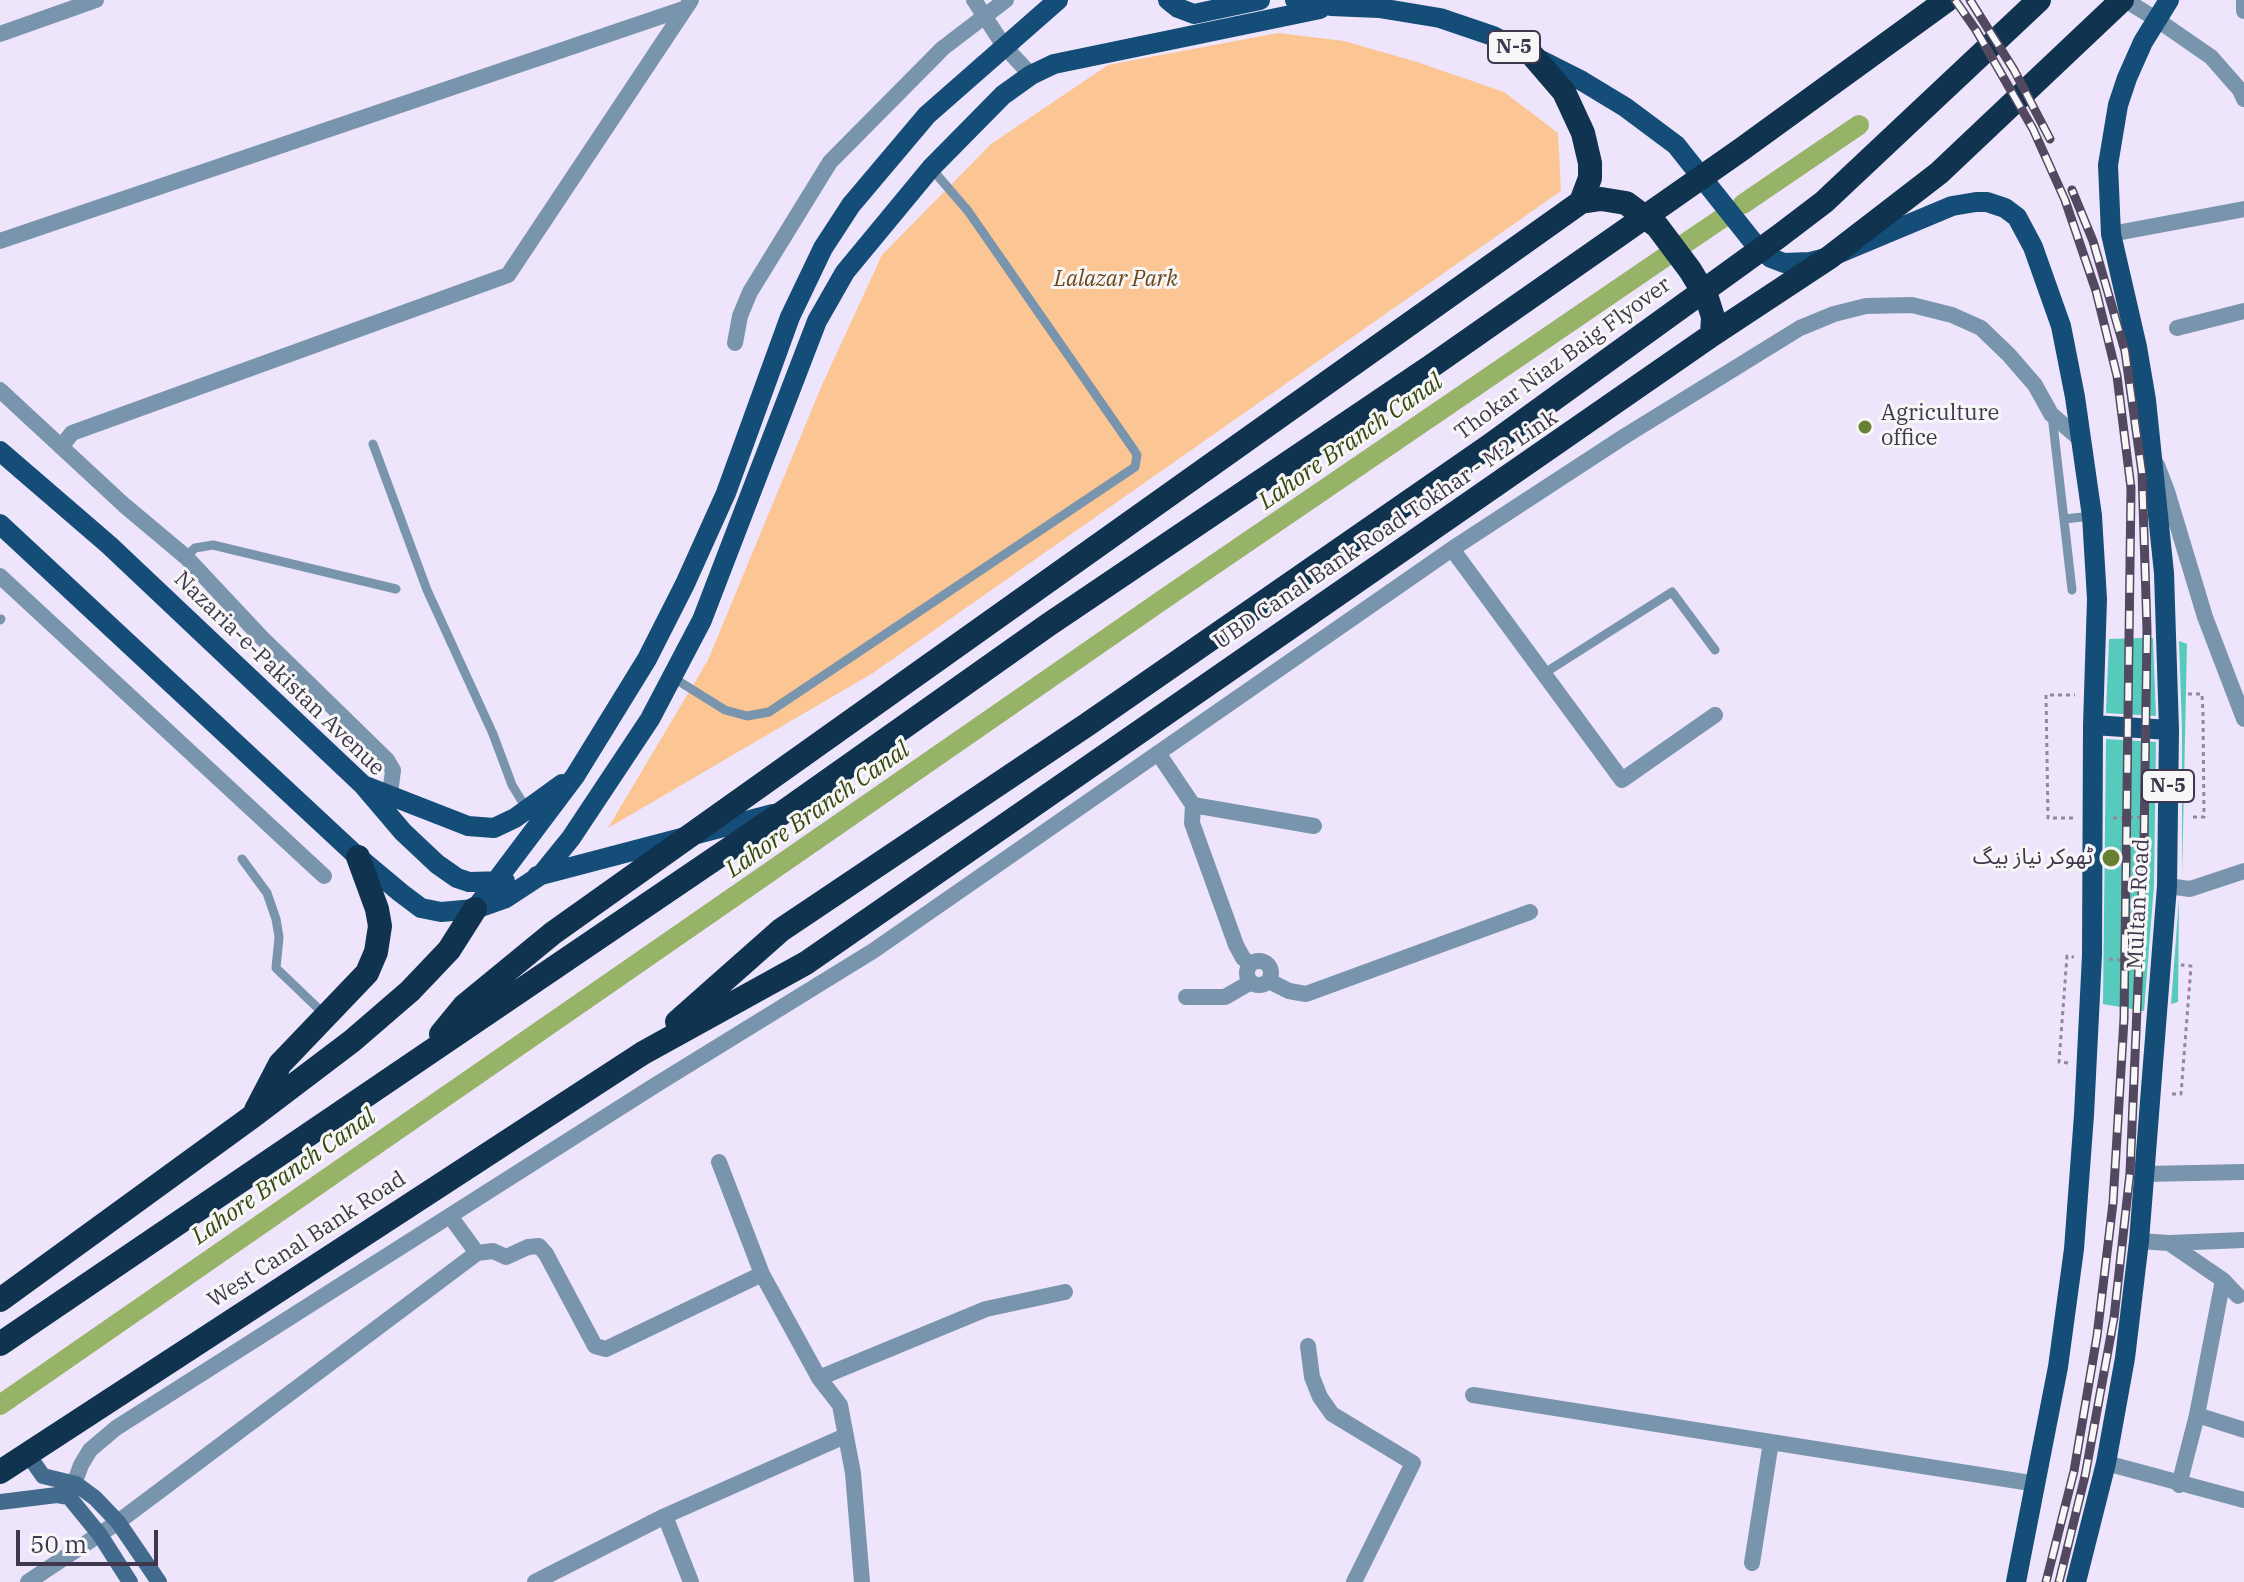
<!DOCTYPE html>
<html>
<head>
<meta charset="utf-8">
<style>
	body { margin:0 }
	#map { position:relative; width:2244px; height:1582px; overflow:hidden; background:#eee4fb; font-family:"IBM Plex Serif",serif }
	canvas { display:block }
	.scale { position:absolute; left:16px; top:1530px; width:142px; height:36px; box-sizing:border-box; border:4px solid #40364d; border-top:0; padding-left:10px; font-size:24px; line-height:28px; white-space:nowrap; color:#40364d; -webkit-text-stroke:6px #f7f7f7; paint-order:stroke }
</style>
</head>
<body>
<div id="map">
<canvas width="2244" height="1582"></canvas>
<div class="scale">50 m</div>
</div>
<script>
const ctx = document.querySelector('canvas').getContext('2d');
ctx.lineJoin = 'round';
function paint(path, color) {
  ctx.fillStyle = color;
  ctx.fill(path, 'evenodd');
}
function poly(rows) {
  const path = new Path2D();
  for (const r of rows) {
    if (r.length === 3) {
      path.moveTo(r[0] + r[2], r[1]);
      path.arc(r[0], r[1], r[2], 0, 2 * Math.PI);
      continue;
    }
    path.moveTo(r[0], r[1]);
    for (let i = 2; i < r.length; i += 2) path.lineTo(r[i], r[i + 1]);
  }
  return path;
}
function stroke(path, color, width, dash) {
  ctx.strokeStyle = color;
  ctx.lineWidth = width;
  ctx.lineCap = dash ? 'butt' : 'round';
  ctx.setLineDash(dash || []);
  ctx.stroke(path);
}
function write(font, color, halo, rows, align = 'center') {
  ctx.font = font + ' "IBM Plex Serif","Noto Sans Arabic",serif';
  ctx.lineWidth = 6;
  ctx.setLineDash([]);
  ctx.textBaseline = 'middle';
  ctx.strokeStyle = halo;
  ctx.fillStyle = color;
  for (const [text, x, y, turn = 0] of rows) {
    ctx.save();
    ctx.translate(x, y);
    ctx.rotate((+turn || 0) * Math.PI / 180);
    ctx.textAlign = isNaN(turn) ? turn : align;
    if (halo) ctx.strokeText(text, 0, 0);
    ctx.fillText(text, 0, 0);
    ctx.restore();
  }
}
paint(poly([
	[1278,33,1344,41,1417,62,1504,92,1558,133,1561,191,873,673,608,828,708,660,822,385,882,255,991,144,1108,65]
]), '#fbc693');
stroke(poly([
	[1743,204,1859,125],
	[1684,244,1724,217],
	[0,1405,1174,592,1665,257]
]), '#97b367', 20);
paint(poly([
	[2143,638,2153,638,2156,716,2106,713,2109,639],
	[2179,641,2187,644,2182,877,2182,730],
	[2106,739,2156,742,2154,885,2144,1011,2103,1004],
	[2179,899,2178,1002,2171,1004]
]), '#56cabd');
stroke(poly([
	[2188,694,2202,694,2203,713,2204,817,2189,817],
	[2073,818,2048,818,2046,695,2075,695],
	[2113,818,2149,817],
	[2109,959,2141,962],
	[2068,1063,2059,1062,2067,956,2074,957],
	[2172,1094,2181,1094,2191,966,2181,965]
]), '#91879e', 3, [4, 4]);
stroke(poly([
	[2052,415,2072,590],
	[373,444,427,590,493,734,512,785,526,808],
	[2064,519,2092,516],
	[186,557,195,548,213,545,396,589],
	[0,620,1,619],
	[1543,674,1672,592,1715,650],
	[672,677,725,710,747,716,769,712,1135,467,1137,455,1134,450,968,211,931,168],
	[242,859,267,893,276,919,279,937,276,968,324,1014]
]), '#7995ad', 9);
stroke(poly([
	[974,0,1004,46,1031,75],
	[2125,0,2156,19,2211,57,2240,90,2244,99],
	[2244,0,2244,11],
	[0,34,96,0],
	[2111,234,2244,209],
	[0,241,686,8],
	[2177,328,2244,311],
	[735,343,740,316,750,292,830,162,943,48,1006,0],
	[0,390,124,505,186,557,261,637,387,760,393,770,390,794],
	[61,447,72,433,508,275,691,0],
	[2157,465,2167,491,2205,617,2244,719],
	[1452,549,1622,780,1715,715],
	[0,576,324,876],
	[1158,753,1193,805,1192,823,1236,945,1243,958,1250,964],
	[1193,805,1314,826],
	[2167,886,2190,889,2244,871],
	[1259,973,12],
	[1269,981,1289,991,1306,994,1530,912],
	[1186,997,1225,997,1251,982],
	[719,1162,762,1274,819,1378,840,1405,853,1473,862,1582],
	[2144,1174,2244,1172],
	[450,1216,477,1253],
	[2139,1241,2169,1243,2223,1280,2238,1296],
	[2169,1243,2244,1240],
	[1308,1346,1312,1377,1320,1397,1332,1414,1413,1463,1354,1582],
	[819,1378,986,1309,1065,1292],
	[1473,1395,2037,1484],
	[2197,1415,2244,1430],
	[2106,1463,2244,1500],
	[2179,1485,2197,1415,2223,1280],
	[70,1495,81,1465,90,1450,116,1428,654,1086,873,951,1452,549,1625,436,1800,328,1834,314,1866,306,1912,305,1952,315,1981,328,2009,355,2035,385,2051,414,2081,440],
	[665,1516,691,1582],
	[1752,1563,1771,1442],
	[28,1582,118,1522,477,1253,493,1251,506,1257,528,1247,539,1246,546,1254,595,1346,606,1349,762,1274],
	[535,1582,665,1516,845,1436]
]), '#7995ad', 16);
stroke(poly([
	[27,1453,43,1476,76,1484,95,1498,118,1522,159,1582],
	[0,1502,57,1495,69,1497,100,1535,130,1582]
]), '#426b8e', 16);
stroke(poly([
	[1168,0,1178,8,1194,14,1260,0],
	[1295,0,1331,6,1379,8,1440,18,1493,36,1582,81,1625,107,1676,145,1754,243,1771,258,1784,263,1810,262,1830,257,1952,206,1976,202,1987,202,2005,208,2017,217,2033,247,2061,326,2075,397,2092,516,2097,599,2093,725,2092,955,2084,1115,2074,1249,2058,1367,2016,1582],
	[0,451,109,545,363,785,403,832,437,864,457,878,469,882,505,881],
	[0,524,358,857,401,893,421,908,441,912,475,909,506,898,541,875,571,838,650,719,702,620,817,321,845,272,931,168,1003,95,1031,75,1054,64,1320,9],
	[2093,725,2169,730],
	[363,785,468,826,494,828,515,818,562,784],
	[537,876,773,814],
	[475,909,575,776,647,659,685,584,726,493,790,317,823,248,851,205,927,115,1058,0],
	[2076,1582,2106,1463,2125,1358,2139,1241,2167,886,2169,730,2164,573,2146,400,2137,347,2111,234,2108,165,2118,105,2127,78,2143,42,2169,0]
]), '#144d77', 20);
stroke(poly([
	[1533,56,1564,92,1583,133,1590,163,1590,178,1581,202],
	[677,1022,781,930,1088,724,1489,446,1778,237,1824,202,2039,0],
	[441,1034,464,1006,553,933,1581,202,1601,199,1626,203,1657,226,1690,270,1707,298,1713,317,1712,335],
	[256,1110,280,1064,367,973,376,952,380,926,377,909,358,857],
	[0,1300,253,1116,352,1041,410,991,449,950,475,909],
	[0,1344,785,811,1048,625,1433,365,1742,149,1947,0],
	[0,1472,643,1053,806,963,1712,335,1830,257,1939,173,2122,0]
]), '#103450', 24);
const rail = poly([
	[1955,0,1976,30,2033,129,2065,200,2096,291,2117,376,2131,488,2124,1019,2113,1203,2097,1336,2074,1471,2046,1582],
	[1970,0,2014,70,2050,139],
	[2059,1582,2085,1476,2114,1318,2130,1173,2144,844,2147,630,2142,472,2125,351,2093,241,2072,190]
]);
stroke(rail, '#52485f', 9);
stroke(rail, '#f7f7f7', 6, [18]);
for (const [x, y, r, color] of [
	[1865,427,8,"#678033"],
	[2111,858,10,"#678033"]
]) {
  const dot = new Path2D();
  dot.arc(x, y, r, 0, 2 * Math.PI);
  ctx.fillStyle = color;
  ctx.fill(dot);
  stroke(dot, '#f7f7f7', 3);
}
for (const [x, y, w] of [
	[1514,47,52],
	[2168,786,52]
]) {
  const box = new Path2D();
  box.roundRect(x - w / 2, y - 16, w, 32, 6);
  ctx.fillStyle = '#f7f7f7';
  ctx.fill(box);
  stroke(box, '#40364d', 2);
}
write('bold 20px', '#40364d', null, [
	["N-5",1514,47],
	["N-5",2168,786]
]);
write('italic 22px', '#6f4619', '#f7f7f7', [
	["Lalazar Park",1116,280]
]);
write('22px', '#40364d', '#f7f7f7', [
	["Thokar Niaz Baig Flyover",1563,359,-36],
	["UBD Canal Bank Road Tokhar - M2 Link",1386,530,-34],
	["Nazaria-e-Pakistan Avenue",279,674,44],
	["Multan Road",2139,904,-87],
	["West Canal Bank Road",307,1240,-33]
]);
write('22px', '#40364d', '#f7f7f7', [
	["Agriculture",1881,414],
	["office",1881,439],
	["ٹھوکر نیاز بیگ",2093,858,"right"]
], 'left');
write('italic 24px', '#374810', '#f7f7f7', [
	["Lahore Branch Canal",1351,442,-35],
	["Lahore Branch Canal",818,810,-35],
	["Lahore Branch Canal",284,1177,-35]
]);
</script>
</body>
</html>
